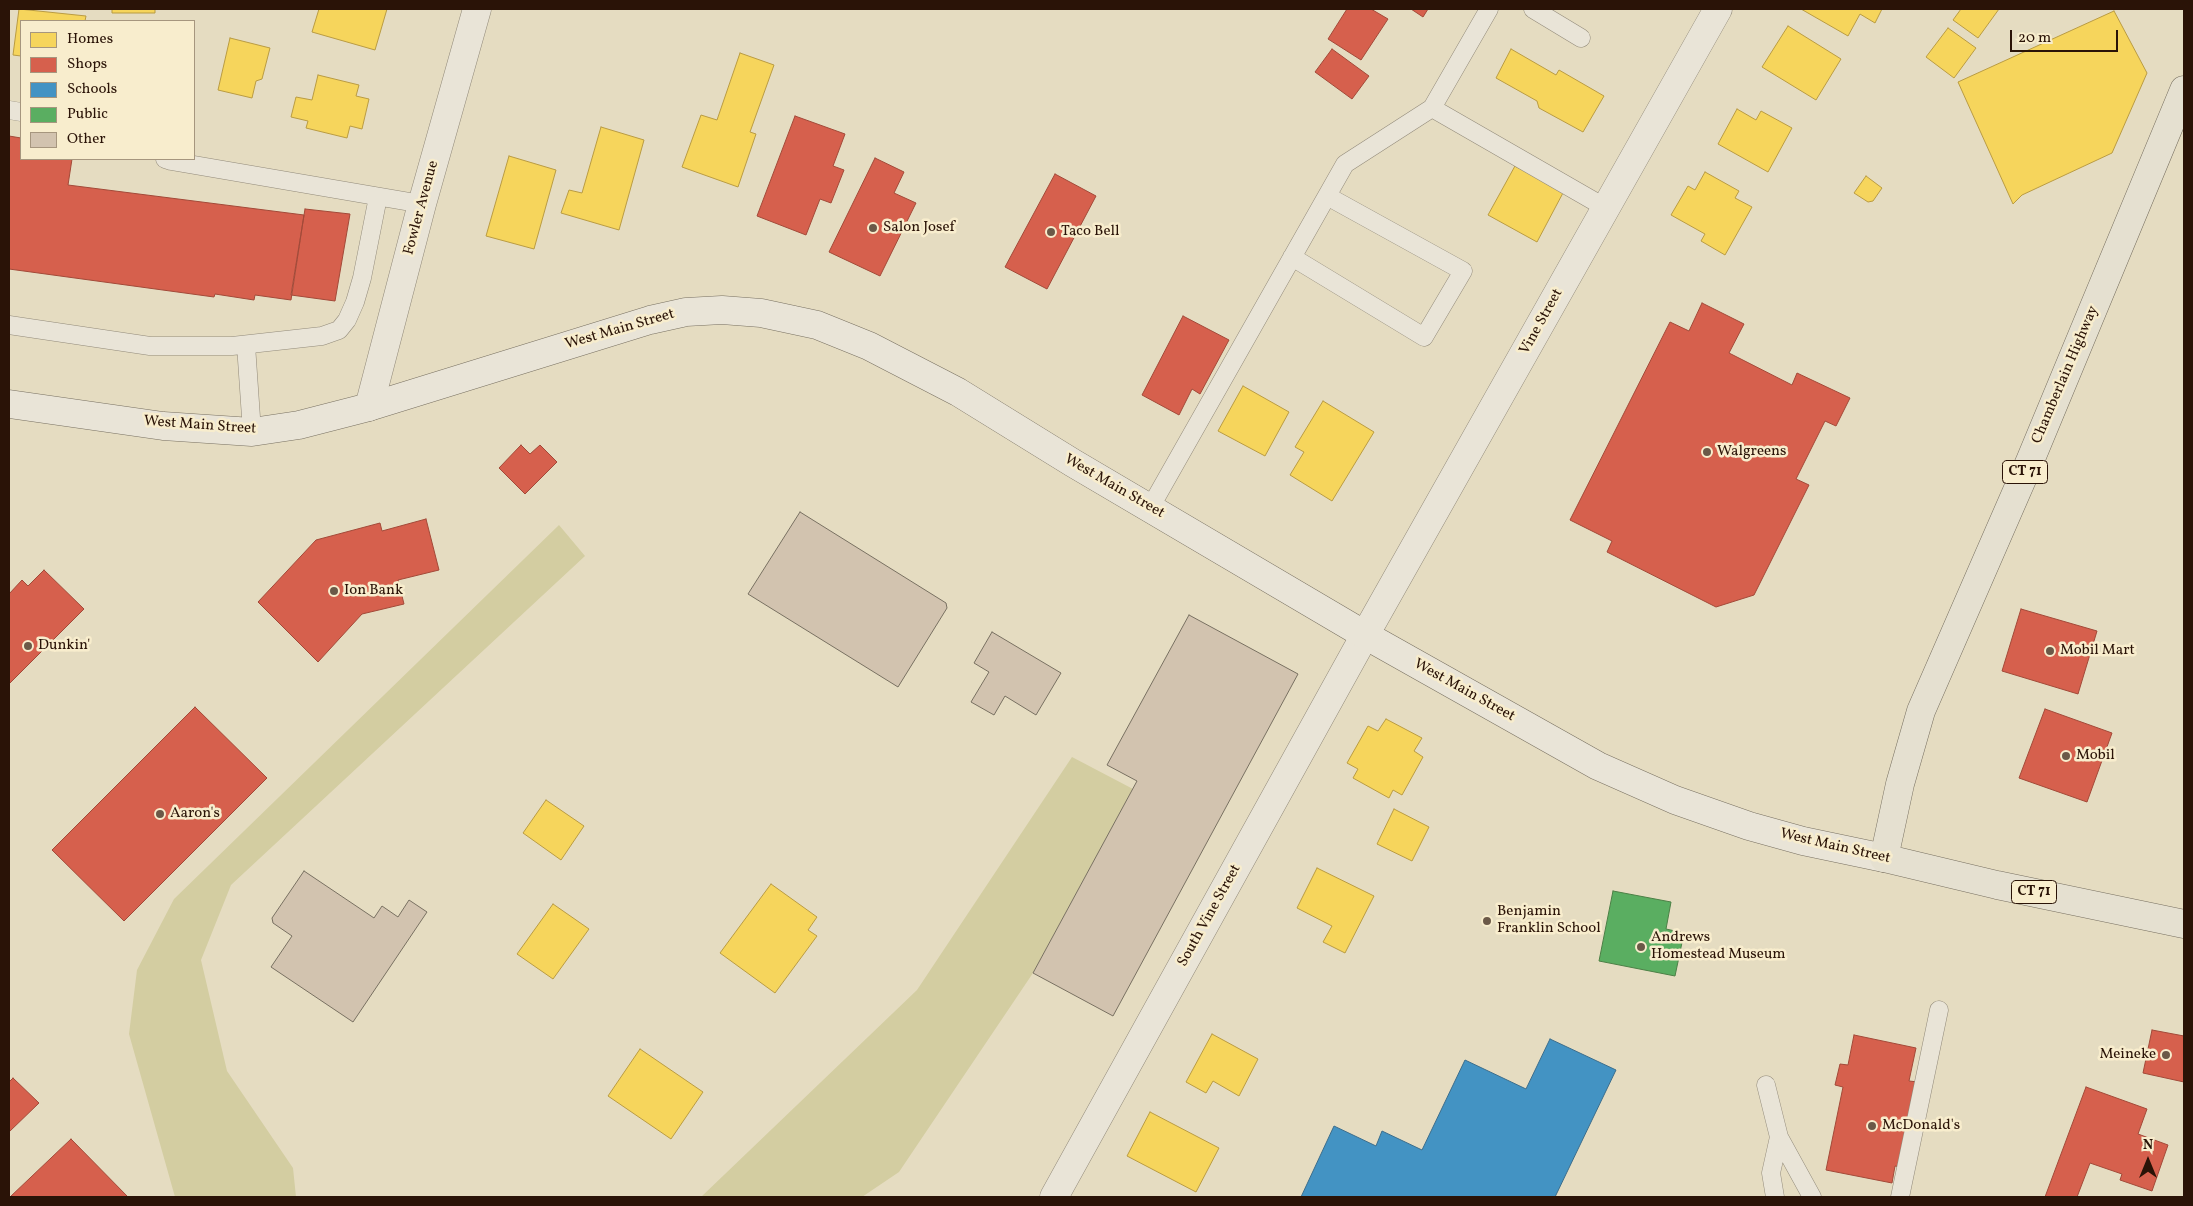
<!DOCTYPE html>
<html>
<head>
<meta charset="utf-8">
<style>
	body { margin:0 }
	#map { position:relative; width:2193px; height:1206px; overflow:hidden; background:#e5dcc1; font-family:Vollkorn,serif }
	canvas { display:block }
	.frame { position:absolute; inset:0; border:10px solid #2a1307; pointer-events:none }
	.legend { position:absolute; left:20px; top:20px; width:175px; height:140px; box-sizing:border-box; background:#f8edcd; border:1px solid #a6967e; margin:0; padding:6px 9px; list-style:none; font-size:15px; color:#2a1307 }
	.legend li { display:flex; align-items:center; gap:10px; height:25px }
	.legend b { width:25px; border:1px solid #a6967e }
	.north { position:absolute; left:2123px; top:1136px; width:50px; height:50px; -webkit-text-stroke:4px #f8edcd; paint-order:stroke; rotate:0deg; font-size:14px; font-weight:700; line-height:20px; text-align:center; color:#2a1307 }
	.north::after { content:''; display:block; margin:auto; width:18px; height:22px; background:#2a1307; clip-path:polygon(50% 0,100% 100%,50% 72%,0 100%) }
	.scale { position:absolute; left:2010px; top:30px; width:108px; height:22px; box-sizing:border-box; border:2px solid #2a1307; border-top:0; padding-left:6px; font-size:15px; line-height:18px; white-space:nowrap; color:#2a1307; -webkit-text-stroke:4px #f8edcd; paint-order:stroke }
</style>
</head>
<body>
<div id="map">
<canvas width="2193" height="1206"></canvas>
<div class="frame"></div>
<ul class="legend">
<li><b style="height:14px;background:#f6d55c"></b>Homes</li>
<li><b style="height:14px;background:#d6604d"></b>Shops</li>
<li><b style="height:14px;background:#4393c3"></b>Schools</li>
<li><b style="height:14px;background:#5aae61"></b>Public</li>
<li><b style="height:14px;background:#d2c3af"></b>Other</li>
</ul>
<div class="north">N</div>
<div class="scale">20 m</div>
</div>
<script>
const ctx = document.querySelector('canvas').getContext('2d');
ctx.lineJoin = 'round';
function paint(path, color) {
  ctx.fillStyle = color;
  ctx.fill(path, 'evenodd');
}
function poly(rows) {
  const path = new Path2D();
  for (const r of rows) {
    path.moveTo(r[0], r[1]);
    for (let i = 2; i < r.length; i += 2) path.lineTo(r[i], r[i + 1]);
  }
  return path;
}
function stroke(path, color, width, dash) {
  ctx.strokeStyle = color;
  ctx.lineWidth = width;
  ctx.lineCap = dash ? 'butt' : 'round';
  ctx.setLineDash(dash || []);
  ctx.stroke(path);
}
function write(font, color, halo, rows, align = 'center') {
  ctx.font = font + ' Vollkorn,serif';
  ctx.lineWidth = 5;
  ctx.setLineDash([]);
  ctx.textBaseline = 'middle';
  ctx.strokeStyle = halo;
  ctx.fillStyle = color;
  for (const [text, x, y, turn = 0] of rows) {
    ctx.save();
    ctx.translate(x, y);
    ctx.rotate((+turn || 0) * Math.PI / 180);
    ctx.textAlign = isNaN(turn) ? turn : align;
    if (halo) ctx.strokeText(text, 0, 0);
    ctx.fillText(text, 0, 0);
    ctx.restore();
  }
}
paint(poly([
	[559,525,585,556,231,885,201,960,227,1071,293,1168,296,1197,175,1197,129,1034,137,970,174,899],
	[1072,757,1133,789,1033,973,899,1172,862,1197,701,1197,917,990]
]), '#d3cda1');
const homes = poly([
	[19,9,86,16,85,21,21,21,21,56,13,55,19,9],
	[112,9,155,9,155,13,112,13,112,9],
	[319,9,387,9,375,50,312,32,319,9],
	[1801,9,1882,9,1875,23,1860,14,1848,36,1801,9],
	[1961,9,1999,9,1978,38,1953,20,1961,9],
	[2114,11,2147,73,2112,153,2022,195,2013,204,1958,82,2114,11],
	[1788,26,1841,59,1816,100,1762,67,1788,26],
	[1948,28,1976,48,1954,78,1926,57,1948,28],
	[230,38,270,48,262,79,256,81,252,98,218,90,230,38],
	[1511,49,1556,75,1559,70,1604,96,1583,132,1539,108,1537,101,1496,78,1511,49],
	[740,53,774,65,750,132,756,134,738,187,682,167,701,115,717,120,740,53],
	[318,75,359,85,356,96,369,99,362,129,350,126,347,138,306,128,308,121,291,117,296,97,312,100,318,75],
	[1737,109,1756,120,1761,111,1792,128,1768,172,1718,144,1737,109],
	[601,127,644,140,619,230,561,213,569,190,582,193,601,127],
	[509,156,556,170,534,249,486,236,509,156],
	[1515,166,1564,191,1537,242,1488,215,1515,166],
	[1705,172,1739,191,1735,198,1752,207,1725,255,1701,241,1705,234,1671,215,1688,186,1695,190,1705,172],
	[1866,176,1882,188,1873,201,1868,202,1854,193,1866,176],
	[1243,386,1289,412,1265,456,1218,431,1243,386],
	[1323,401,1374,432,1332,501,1290,475,1304,452,1295,447,1323,401],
	[1386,719,1422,738,1414,751,1423,757,1402,795,1393,790,1389,798,1353,778,1358,769,1347,763,1368,726,1378,731,1386,719],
	[546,800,584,826,561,860,523,833,546,800],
	[1394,809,1429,827,1412,861,1377,844,1394,809],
	[1317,868,1374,896,1345,953,1323,942,1332,926,1297,908,1317,868],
	[771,884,817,917,808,930,817,936,775,993,720,953,771,884],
	[553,904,589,929,553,979,517,954,553,904],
	[1212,1034,1258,1059,1239,1096,1213,1081,1206,1093,1186,1082,1212,1034],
	[640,1049,703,1092,671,1139,608,1096,640,1049],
	[1150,1112,1219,1148,1196,1192,1127,1156,1150,1112]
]);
paint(homes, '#f6d55c');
stroke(homes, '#b99b42', 1);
const shops = poly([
	[1347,9,1371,9,1388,19,1361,60,1328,39,1347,9],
	[1411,9,1428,9,1423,17,1411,9],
	[1332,49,1369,76,1352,99,1315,72,1332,49],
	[795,116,845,134,833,166,844,170,831,203,820,199,806,235,757,216,795,116],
	[9,136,21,138,21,159,72,159,68,185,304,215,291,300,255,295,254,300,215,294,214,297,9,269,9,136],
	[875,158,904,172,894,193,916,203,880,276,829,252,875,158],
	[1055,174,1096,196,1047,289,1005,267,1055,174],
	[305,209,350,214,335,301,291,295,305,209],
	[1702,303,1744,324,1729,353,1792,385,1797,373,1850,398,1836,426,1825,421,1796,479,1809,485,1754,595,1716,607,1607,552,1612,541,1570,520,1670,322,1689,331,1702,303],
	[1183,316,1229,340,1200,394,1192,389,1179,415,1142,395,1183,316],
	[521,445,530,454,540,445,557,462,525,494,499,468,521,445],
	[426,519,439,570,398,580,404,604,362,614,318,662,258,602,316,540,380,523,382,531,426,519],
	[44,570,84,609,9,684,9,594,22,580,28,586,44,570],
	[2021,609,2097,631,2078,694,2002,671,2021,609],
	[195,707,267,778,124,921,52,850,195,707],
	[2045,709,2112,733,2087,802,2019,778,2045,709],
	[2152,1030,2184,1036,2184,1082,2143,1073,2152,1030],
	[1854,1035,1916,1048,1909,1081,1918,1082,1901,1167,1895,1166,1892,1183,1826,1170,1843,1087,1835,1085,1840,1064,1848,1065,1854,1035],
	[13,1078,39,1103,9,1132,9,1082,13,1078],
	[2086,1087,2147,1109,2138,1134,2168,1145,2152,1191,2120,1180,2122,1174,2090,1163,2077,1197,2045,1197,2086,1087],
	[71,1139,128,1197,10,1197,71,1139]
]);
paint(shops, '#d6604d');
stroke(shops, '#a24938', 1);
const schools = poly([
	[1550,1039,1616,1070,1555,1197,1301,1197,1334,1126,1376,1146,1382,1131,1422,1150,1465,1060,1526,1089,1550,1039]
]);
paint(schools, '#4393c3');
stroke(schools, '#3c6d8b', 1);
const public = poly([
	[1613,891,1671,902,1666,929,1684,933,1675,976,1599,961,1613,891]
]);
paint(public, '#5aae61');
stroke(public, '#4c8046', 1);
const building = poly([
	[800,512,946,603,947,608,898,687,748,594,800,512],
	[1189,615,1298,674,1113,1016,1033,973,1137,781,1107,765,1189,615],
	[992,632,1061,673,1036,715,1005,696,994,715,971,702,989,672,974,663,992,632],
	[304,871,374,918,382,906,398,917,409,900,427,912,353,1022,271,967,292,936,273,923,272,918,304,871]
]);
paint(building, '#d2c3af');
stroke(building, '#787061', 1);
const service = poly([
	[1533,9,1581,38],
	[1432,108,1606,208],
	[9,110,21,112],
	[165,159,171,161,422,204],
	[1292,257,1424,337,1463,271,1327,196],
	[9,325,150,346,232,346,322,336,339,330,347,320,355,302,362,278,378,197],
	[246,345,252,432],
	[1150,508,1345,164,1432,108,1489,9],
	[1766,1085,1779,1137,1812,1197],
	[1775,1197,1771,1173,1779,1137],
	[1900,1197,1939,1010]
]);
const minor = poly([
	[369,407,422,204,477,9],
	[1054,1197,1365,635,1718,9]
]);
const secondary = poly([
	[9,404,163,426,252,432,299,425,369,407,650,320,686,312,722,310,761,313,817,325,869,346,958,392,1073,463,1365,635,1598,766,1675,800,1749,826,1803,841,1884,858]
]);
const primary = poly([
	[2184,90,2030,461,1921,711,1900,784,1884,858,1997,885,2184,924]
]);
stroke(service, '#928a7a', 19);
stroke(minor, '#928a7a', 29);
stroke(secondary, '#787061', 29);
stroke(primary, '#787061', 29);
stroke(service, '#e9e4d7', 18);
stroke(minor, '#e9e4d7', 28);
stroke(secondary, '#e9e4d7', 28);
stroke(primary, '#e5e0d0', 28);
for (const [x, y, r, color] of [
	[873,228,5,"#6b5948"],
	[1051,232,5,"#6b5948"],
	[1707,452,5,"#6b5948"],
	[334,591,5,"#6b5948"],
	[28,646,5,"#6b5948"],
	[2050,651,5,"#6b5948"],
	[2066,756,5,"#6b5948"],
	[160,814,5,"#6b5948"],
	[1487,921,5,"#6b5948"],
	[1641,947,5,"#6b5948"],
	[2166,1055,5,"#6b5948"],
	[1872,1126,5,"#6b5948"]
]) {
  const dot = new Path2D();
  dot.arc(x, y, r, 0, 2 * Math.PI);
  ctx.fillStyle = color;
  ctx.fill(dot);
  stroke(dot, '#f8edcd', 2);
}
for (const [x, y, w] of [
	[2025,472,45],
	[2034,892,45]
]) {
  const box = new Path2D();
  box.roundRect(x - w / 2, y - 11.5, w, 23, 4);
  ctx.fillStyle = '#f8edcd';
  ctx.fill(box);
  stroke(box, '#2a1307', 1);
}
write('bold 14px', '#2a1307', null, [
	["CT 71",2025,472],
	["CT 71",2034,892]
]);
write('15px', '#2a1307', '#f8edcd', [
	["Fowler Avenue",422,208,-75],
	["Vine Street",1542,322,-61],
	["West Main Street",620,330,-16],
	["Chamberlain Highway",2066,375,-67],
	["West Main Street",200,426,4],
	["West Main Street",1114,487,30],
	["West Main Street",1464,691,29],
	["West Main Street",1835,847,13],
	["South Vine Street",1210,916,-61]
]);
write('15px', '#2a1307', '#f8edcd', [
	["Salon Josef",883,228],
	["Taco Bell",1061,232],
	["Walgreens",1717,452],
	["Ion Bank",344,591],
	["Dunkin'",38,646],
	["Mobil Mart",2060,651],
	["Mobil",2076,756],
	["Aaron's",170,814],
	["Benjamin",1497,912],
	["Franklin School",1497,929],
	["Andrews",1651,938],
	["Homestead Museum",1651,955],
	["Meineke",2156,1055,"right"],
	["McDonald's",1882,1126]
], 'left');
</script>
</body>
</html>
